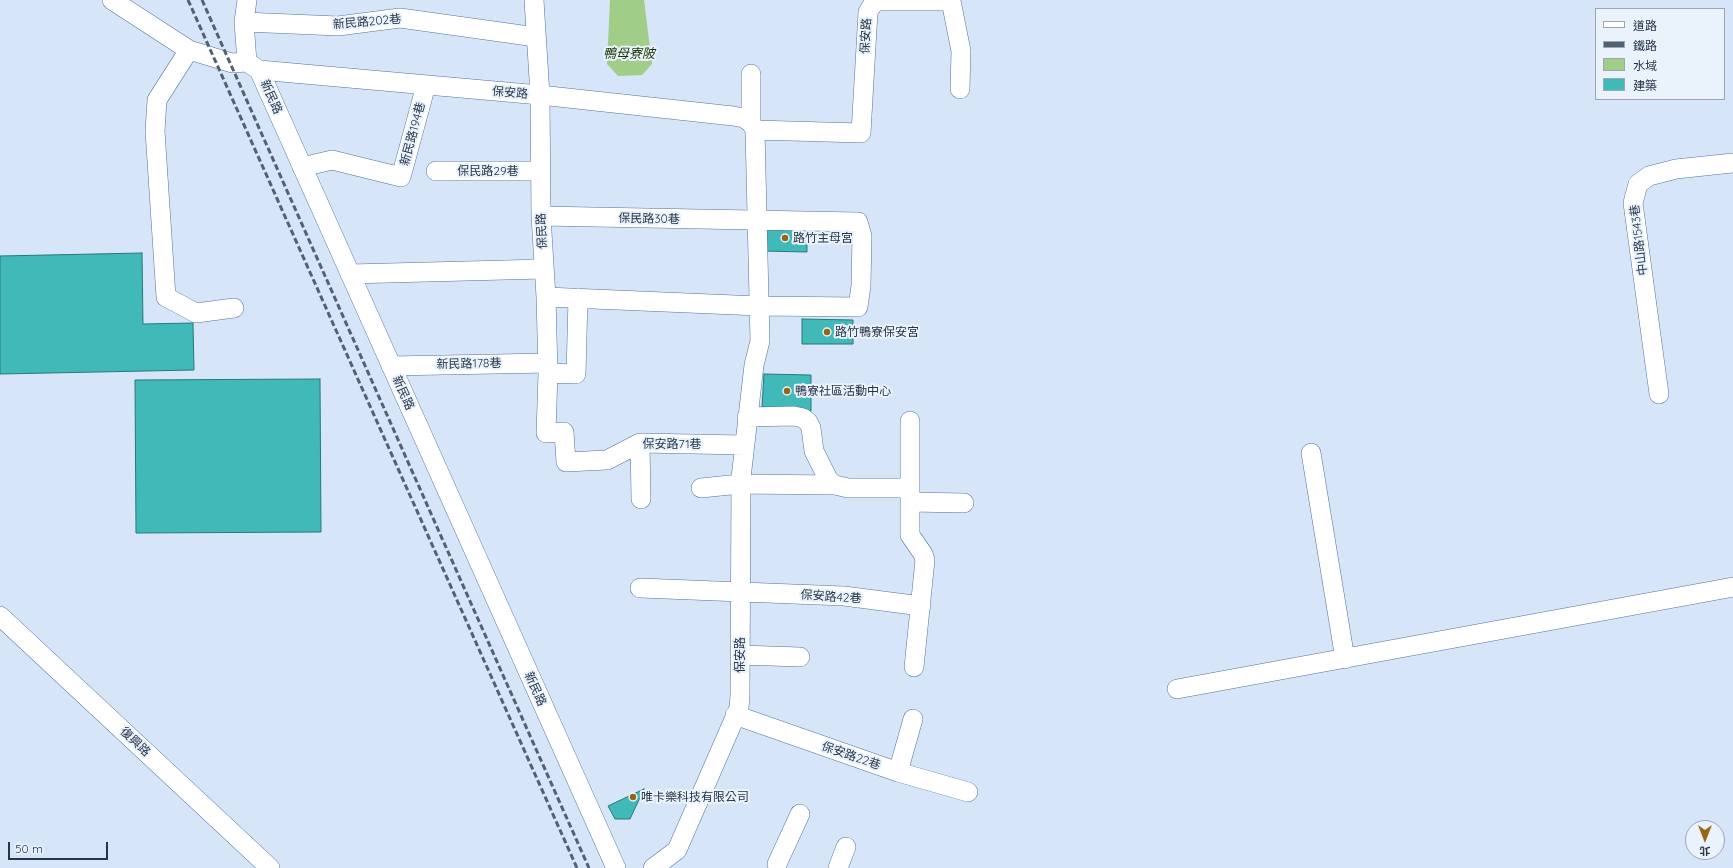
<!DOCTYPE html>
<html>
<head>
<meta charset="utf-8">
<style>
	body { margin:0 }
	#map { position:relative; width:1733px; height:868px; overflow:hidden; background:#d7e5f9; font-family:Quicksand,"Noto Sans TC",sans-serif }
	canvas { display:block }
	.legend { position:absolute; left:1595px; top:8px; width:130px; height:92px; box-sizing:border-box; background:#eaf2fc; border:1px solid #9ca6b4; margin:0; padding:5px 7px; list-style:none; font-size:12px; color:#263548 }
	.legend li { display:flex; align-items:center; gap:8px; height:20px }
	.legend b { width:20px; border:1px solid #9ca6b4 }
	.north { position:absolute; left:1685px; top:820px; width:40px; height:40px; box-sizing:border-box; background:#eaf2fc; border:1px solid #9ca6b4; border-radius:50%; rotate:180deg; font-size:11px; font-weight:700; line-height:16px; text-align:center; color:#263548 }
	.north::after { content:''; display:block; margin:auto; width:14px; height:18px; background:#956715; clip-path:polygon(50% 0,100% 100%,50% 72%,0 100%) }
	.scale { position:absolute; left:8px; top:842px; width:100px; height:18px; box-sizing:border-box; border:2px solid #263548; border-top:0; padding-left:5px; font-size:12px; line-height:14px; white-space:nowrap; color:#263548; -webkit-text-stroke:3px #eaf2fc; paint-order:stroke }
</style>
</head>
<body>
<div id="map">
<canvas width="1733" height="868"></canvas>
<ul class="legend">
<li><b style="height:5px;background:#fff"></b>道路</li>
<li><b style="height:5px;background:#526174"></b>鐵路</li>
<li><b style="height:11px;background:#a0cd88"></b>水域</li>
<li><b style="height:11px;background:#41b9b9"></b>建築</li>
</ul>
<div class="north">北</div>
<div class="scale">50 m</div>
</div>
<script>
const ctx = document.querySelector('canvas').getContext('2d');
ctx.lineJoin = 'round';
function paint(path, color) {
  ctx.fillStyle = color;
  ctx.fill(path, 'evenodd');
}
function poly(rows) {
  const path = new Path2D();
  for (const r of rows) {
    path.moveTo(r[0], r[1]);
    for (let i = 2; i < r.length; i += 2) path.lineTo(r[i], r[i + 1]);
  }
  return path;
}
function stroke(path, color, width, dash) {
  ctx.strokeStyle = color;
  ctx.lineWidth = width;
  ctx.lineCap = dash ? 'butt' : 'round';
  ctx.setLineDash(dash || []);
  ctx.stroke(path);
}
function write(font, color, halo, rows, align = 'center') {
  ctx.font = font + ' Quicksand,"Noto Sans TC",sans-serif';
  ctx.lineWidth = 4;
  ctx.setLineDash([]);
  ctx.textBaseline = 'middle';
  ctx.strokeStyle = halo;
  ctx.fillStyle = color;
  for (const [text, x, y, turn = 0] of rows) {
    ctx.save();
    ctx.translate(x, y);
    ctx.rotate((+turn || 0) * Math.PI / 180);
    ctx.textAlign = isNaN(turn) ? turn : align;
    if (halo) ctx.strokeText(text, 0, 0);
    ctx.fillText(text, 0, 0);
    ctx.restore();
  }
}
paint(poly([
	[610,0,644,0,652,64,642,75,618,76,607,64]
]), '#a0cd88');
const building = poly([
	[763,224,807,225,807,252,763,251,763,224],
	[142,253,143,324,193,323,194,370,0,374,0,256,142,253],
	[802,319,853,320,853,344,802,344,802,319],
	[764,374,811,375,811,411,762,407,764,374],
	[320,379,321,532,136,533,135,380,320,379],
	[644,789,630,819,615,819,608,806,644,789]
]);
paint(building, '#41b9b9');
stroke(building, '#257979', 1);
const minor = poly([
	[112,0,189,50,232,63,247,62,259,70,616,868],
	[534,0,540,95,541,216,546,297,759,306,858,307,861,286,862,236,858,222,541,216],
	[244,22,338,26,400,18,536,37],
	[189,50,157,100,155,131,166,297,196,313,234,308],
	[247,62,244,22,247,0],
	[259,70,540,95,733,116,744,118,751,123,755,130,760,341,754,365,741,478,740,696,739,708,677,850,653,868],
	[751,123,751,74],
	[755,130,861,133,868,12,875,1,951,1,961,51,960,89],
	[302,167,332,160,401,177,426,85],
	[436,171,540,171],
	[350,274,544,269],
	[546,297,548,373,546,433,564,432,566,462,607,460,640,443,744,445],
	[391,366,548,363],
	[548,373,576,374,578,298],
	[1659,394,1633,203,1638,184,1649,176,1676,169,1733,163],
	[747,417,794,416,803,418,808,422,811,428,814,451,829,481,835,485,848,488,910,488],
	[910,421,910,535,923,554,925,560,914,667],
	[640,443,641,499],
	[1311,453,1345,659],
	[701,488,740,484,835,485],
	[910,502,964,503],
	[640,588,844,596,921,606],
	[0,616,270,868],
	[740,655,800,657],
	[1177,689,1733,587],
	[735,715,898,772,968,792],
	[898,772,913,719],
	[777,864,800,814],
	[838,868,846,847]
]);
stroke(minor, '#52739e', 20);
stroke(minor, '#fff', 19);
stroke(poly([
	[188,0,577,868],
	[202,0,589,868]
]), '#526174', 3, [6, 3]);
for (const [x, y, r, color] of [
	[785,238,4,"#956715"],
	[827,332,4,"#956715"],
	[787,391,4,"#956715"],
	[633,797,4,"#956715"]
]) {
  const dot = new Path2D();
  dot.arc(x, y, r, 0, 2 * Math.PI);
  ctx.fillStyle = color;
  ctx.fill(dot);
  stroke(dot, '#eaf2fc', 1.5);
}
write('12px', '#263548', '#eaf2fc', [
	["新民路202巷",367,22,-5],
	["保安路",866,36,-87],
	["保安路",510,93,5],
	["新民路",271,97,66],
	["新民路194巷",413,134,-75],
	["保民路29巷",488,171],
	["保民路30巷",649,219,1],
	["保民路",542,231,-93],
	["中山路1543巷",1639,240,-97],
	["新民路178巷",469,364,-1],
	["新民路",403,393,66],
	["保安路71巷",672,444],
	["保安路42巷",831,597,4],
	["保安路",740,655,-90],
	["新民路",535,689,66],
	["復興路",135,742,43],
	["保安路22巷",851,756,19]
]);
write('12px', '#263548', '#eaf2fc', [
	["路竹主母宮",793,238],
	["路竹鴨寮保安宮",835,332],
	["鴨寮社區活動中心",795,391],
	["唯卡樂科技有限公司",641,797]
], 'left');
write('italic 13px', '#1a3605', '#eaf2fc', [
	["鴨母寮陂",629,54]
]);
</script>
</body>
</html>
